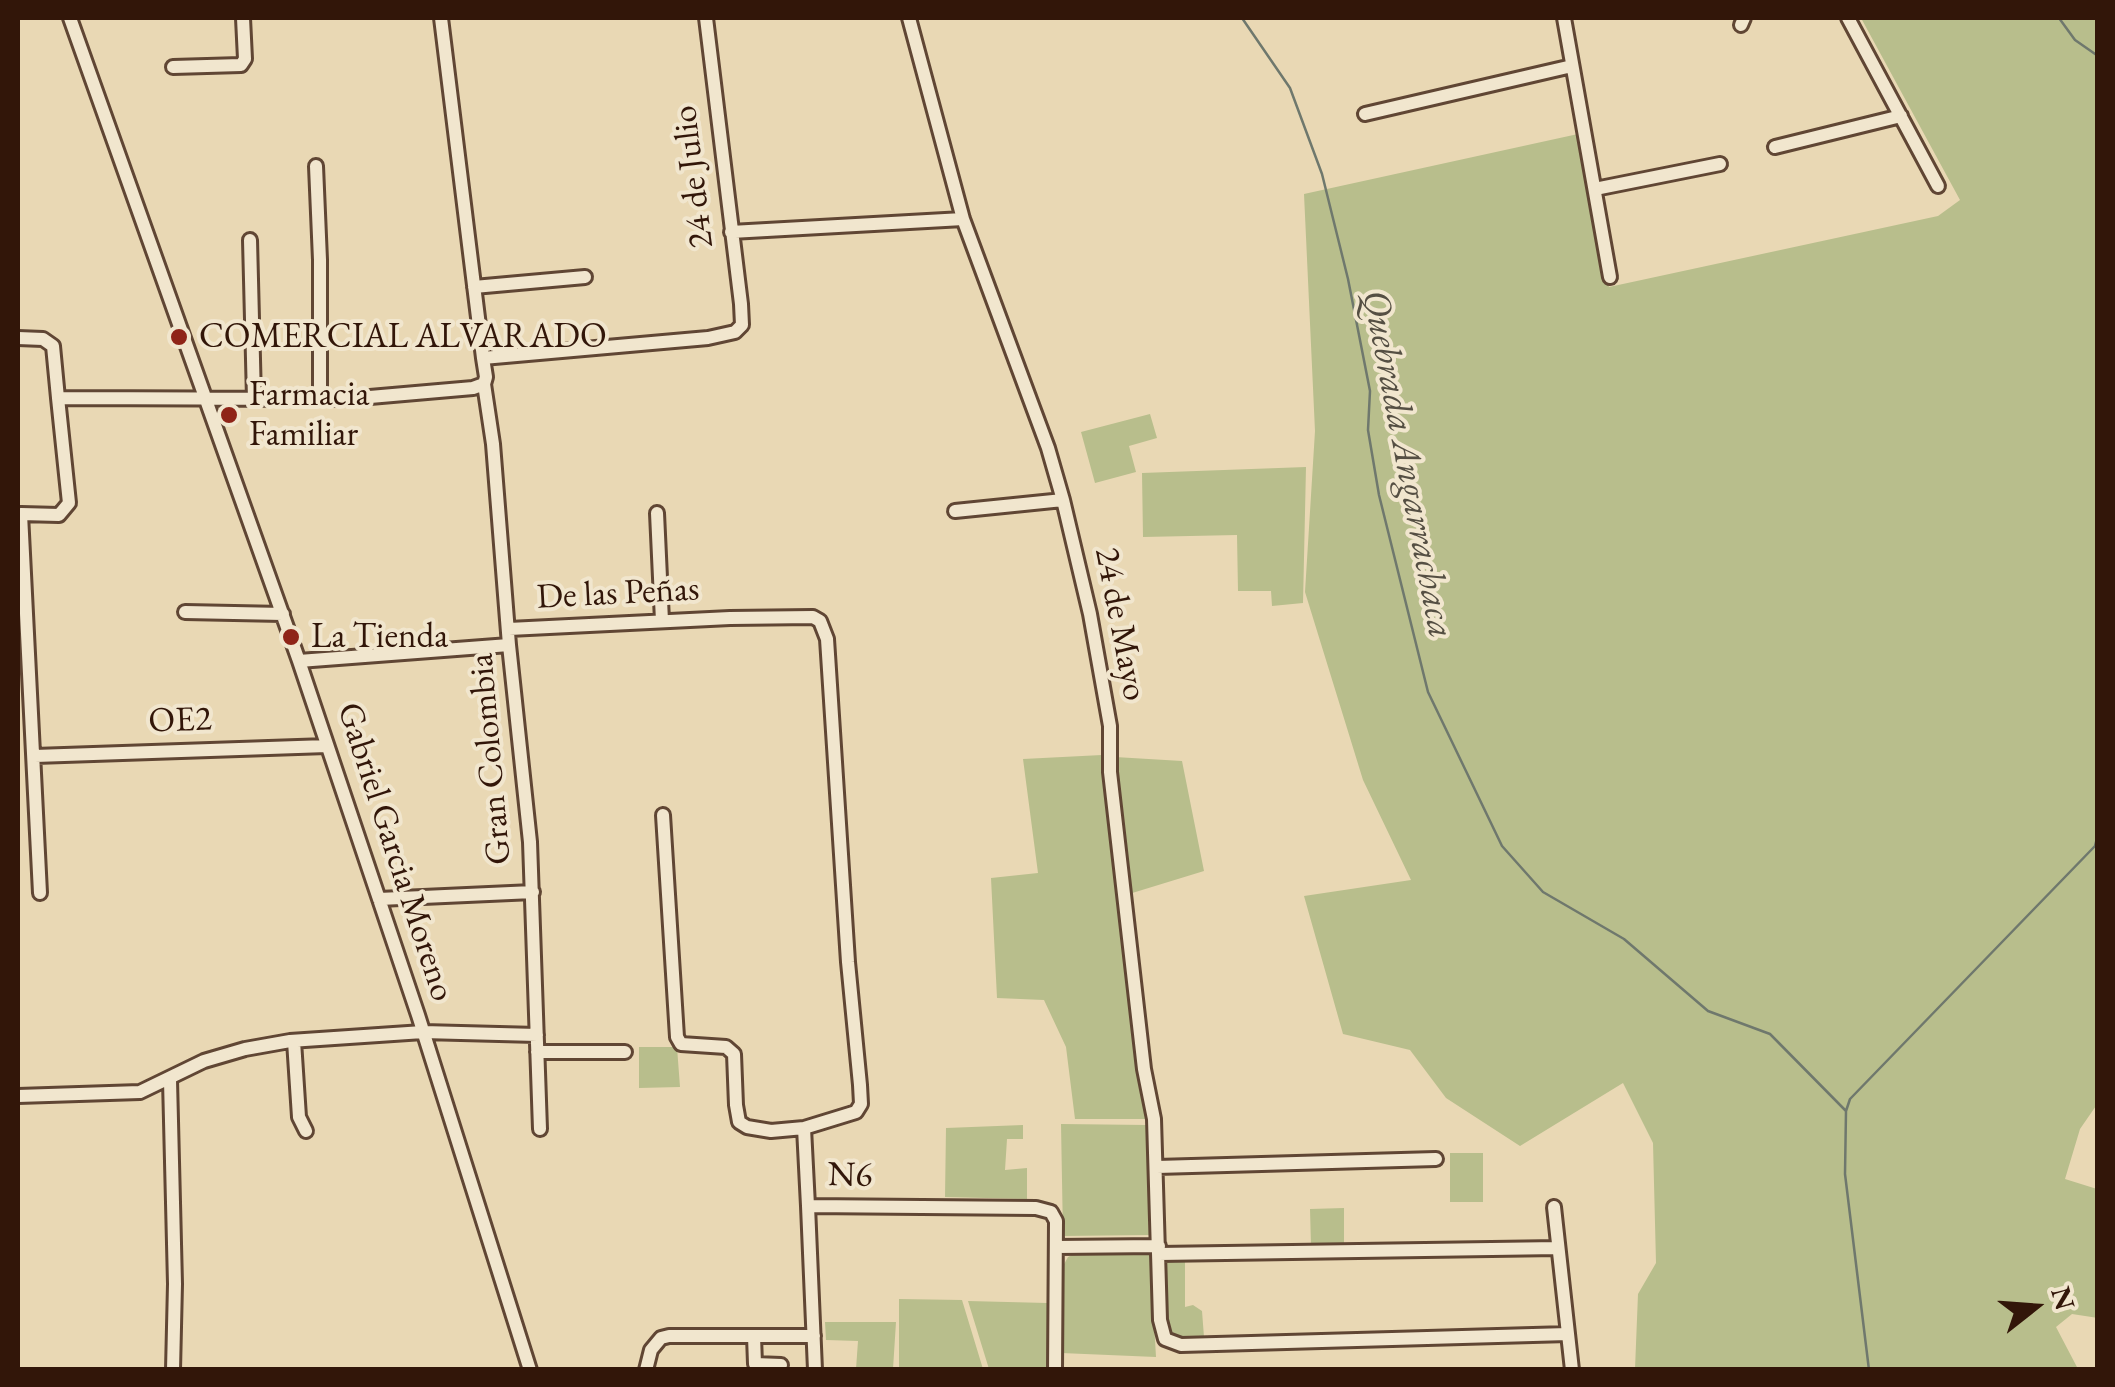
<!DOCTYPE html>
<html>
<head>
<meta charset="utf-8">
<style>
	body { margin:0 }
	#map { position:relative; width:2115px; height:1387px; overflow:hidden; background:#e9d8b4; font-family:"EB Garamond",serif }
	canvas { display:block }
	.frame { position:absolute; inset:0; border:20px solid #321609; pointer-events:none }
	.north { position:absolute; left:1985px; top:1257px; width:100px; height:100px; -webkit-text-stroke:8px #f1e6ce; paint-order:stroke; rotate:73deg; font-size:28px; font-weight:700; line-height:40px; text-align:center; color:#321609 }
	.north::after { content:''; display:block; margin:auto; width:35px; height:45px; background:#321609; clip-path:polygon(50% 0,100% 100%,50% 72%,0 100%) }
</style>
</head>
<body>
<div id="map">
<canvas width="2115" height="1387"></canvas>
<div class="frame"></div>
<div class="north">N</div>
</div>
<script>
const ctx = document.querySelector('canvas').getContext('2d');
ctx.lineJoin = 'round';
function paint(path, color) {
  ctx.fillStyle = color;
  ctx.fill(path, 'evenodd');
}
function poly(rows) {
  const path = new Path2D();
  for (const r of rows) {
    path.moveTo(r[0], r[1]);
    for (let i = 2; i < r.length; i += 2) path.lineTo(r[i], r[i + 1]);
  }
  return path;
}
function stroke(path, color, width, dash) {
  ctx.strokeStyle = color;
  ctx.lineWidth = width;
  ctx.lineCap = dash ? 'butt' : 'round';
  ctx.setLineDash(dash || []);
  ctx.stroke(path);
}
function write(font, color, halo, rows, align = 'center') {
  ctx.font = font + ' "EB Garamond",serif';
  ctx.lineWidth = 8;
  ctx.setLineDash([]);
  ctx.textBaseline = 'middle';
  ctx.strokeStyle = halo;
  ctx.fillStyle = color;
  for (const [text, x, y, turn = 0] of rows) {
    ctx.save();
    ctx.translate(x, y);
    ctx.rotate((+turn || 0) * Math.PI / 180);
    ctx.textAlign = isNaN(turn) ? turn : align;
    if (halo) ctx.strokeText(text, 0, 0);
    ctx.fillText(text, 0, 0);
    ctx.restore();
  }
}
paint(poly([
	[1861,18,2097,18,2098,1103,2080,1129,2065,1179,2097,1189,2098,1318,2072,1314,2056,1327,2078,1369,1635,1369,1638,1294,1656,1263,1653,1143,1623,1083,1520,1146,1446,1098,1410,1050,1343,1034,1304,896,1411,880,1363,780,1305,592,1315,431,1304,194,1578,134,1609,287,1938,216,1960,200],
	[1150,414,1157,438,1129,446,1136,472,1095,483,1081,432],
	[1306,467,1303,603,1272,606,1271,591,1238,591,1237,535,1143,537,1142,473],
	[1102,755,1147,1119,1075,1119,1066,1047,1044,1000,997,998,991,878,1038,873,1023,759],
	[1115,757,1182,761,1204,871,1129,894],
	[639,1047,677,1047,680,1087,639,1088],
	[1061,1124,1147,1125,1149,1235,1063,1236],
	[1023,1125,1023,1139,1007,1139,1005,1170,1027,1168,1027,1199,945,1197,946,1128],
	[1450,1153,1483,1153,1483,1202,1450,1202],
	[1344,1208,1344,1245,1311,1246,1310,1209],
	[1150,1253,1156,1357,1061,1353,1063,1266,1068,1257,1074,1254],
	[1185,1259,1185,1307,1193,1305,1202,1311,1204,1337,1171,1337,1164,1317,1163,1261],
	[899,1299,962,1300,983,1369,899,1369],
	[968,1301,1047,1303,1048,1369,989,1369],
	[825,1322,896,1322,893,1369,856,1369,858,1341,826,1340]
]), '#b8be8c');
stroke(poly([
	[1242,18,1290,88,1322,174,1348,279,1370,391,1368,430,1379,495,1428,692,1502,846,1543,892,1624,939,1708,1011,1770,1034,1846,1111],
	[2059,18,2075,40,2098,56],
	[1869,1370,1845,1174,1846,1111,1850,1099,2095,846,2098,834]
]), '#6f786d', 2.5);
const minor = poly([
	[70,18,299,661,418,1015,530,1370],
	[441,18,483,358],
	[909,18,963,219,1048,448,1063,500,1090,614,1110,726,1110,772,1144,1069,1154,1119,1160,1320,1165,1339,1181,1345,1568,1334],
	[1564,18,1610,277],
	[1848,18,1938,186],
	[1741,25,1744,18],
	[173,67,241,65,245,59,243,18],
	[1365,114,1572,66],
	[1775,147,1901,116],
	[316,166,320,260,320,399],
	[1595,189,1720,164],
	[731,232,963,219],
	[250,240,254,399],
	[474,287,585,277],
	[18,338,43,339,53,346,58,398,347,399,473,388,484,384,486,377,483,358,708,338,735,332,742,325,741,304,706,18],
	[484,384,493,444,509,645,530,842,540,1129],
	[955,511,1063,500],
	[657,513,662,621],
	[185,612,283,614],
	[509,629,730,618,813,617,820,621,827,639,848,962,860,1085,861,1104,856,1112,804,1128,771,1131,747,1127,739,1122,736,1105,734,1054,726,1047,681,1044,677,1037,663,815],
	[299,661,509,645],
	[35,756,327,746],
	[40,893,21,514,59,515,69,503,58,398],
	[379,899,533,892],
	[294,1041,299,1117,306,1131],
	[537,1052,625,1052],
	[170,1080,175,1284,173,1370],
	[18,1096,140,1092,204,1061,245,1049,290,1041,423,1032,537,1035],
	[804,1128,808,1206],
	[1157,1167,1436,1159],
	[1554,1207,1572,1370],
	[1057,1247,1159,1246],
	[1159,1254,1558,1248],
	[754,1336,755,1364,781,1365],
	[646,1370,651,1350,661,1338,669,1336,814,1336],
	[815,1370,808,1206,1036,1208,1051,1212,1056,1221,1055,1370]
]);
stroke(minor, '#604634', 18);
stroke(minor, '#f1e6ce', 12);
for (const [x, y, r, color] of [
	[179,337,10,"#8f2418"],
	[229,415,10,"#8f2418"],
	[291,637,10,"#8f2418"]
]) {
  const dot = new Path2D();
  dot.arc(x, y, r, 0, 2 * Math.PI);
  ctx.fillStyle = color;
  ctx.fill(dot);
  stroke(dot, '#f1e6ce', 4);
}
write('35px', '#321609', '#f1e6ce', [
	["24 de Julio",694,177,-97],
	["De las Peñas",618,594,-3],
	["24 de Mayo",1120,624,79],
	["OE2",180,721,-2],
	["Gran Colombia",491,759,-95],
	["Gabriel Garcia Moreno",395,852,72],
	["N6",850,1176,1]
]);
write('35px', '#321609', '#f1e6ce', [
	["COMERCIAL ALVARADO",199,337],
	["Farmacia",249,395],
	["Familiar",249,435],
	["La Tienda",311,637]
], 'left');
write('italic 38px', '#554f43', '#f1e6ce', [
	["Quebrada Angarrachaca",1407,464,79]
]);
</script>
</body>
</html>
